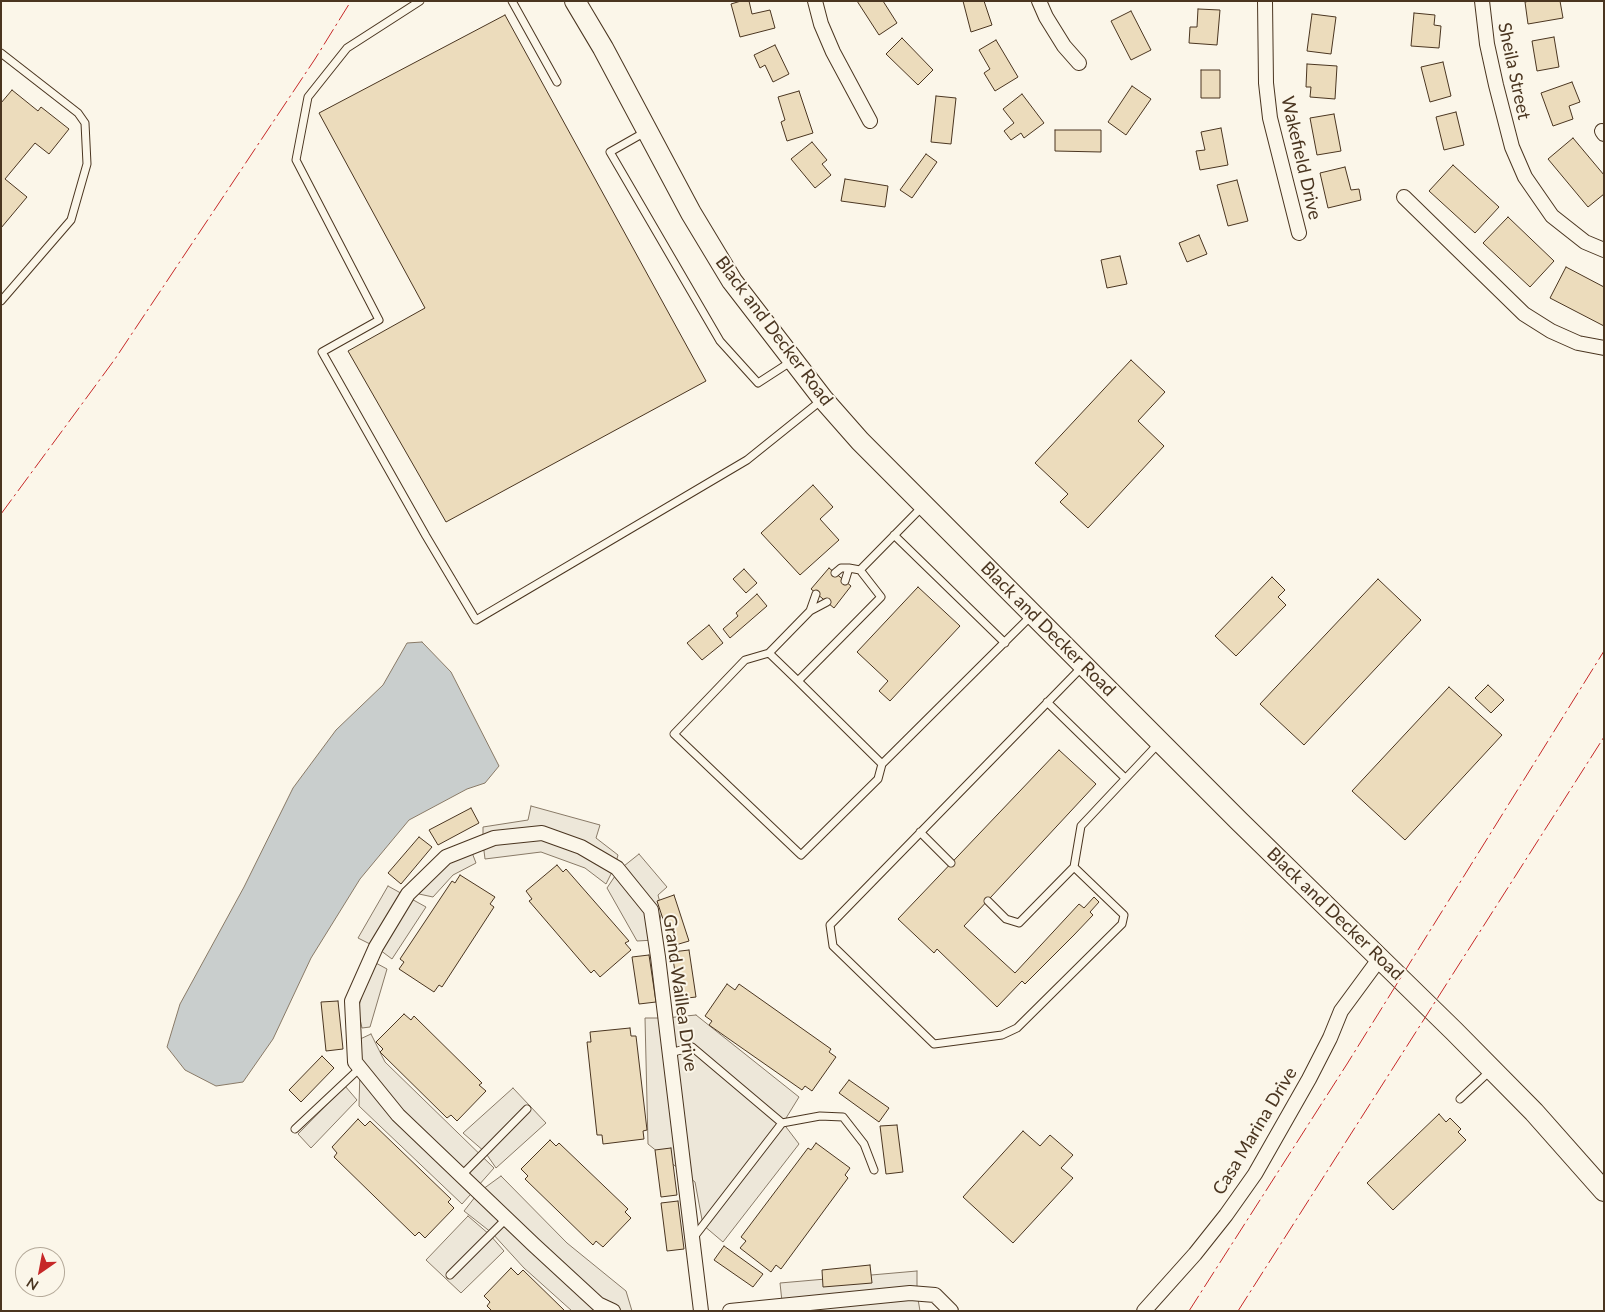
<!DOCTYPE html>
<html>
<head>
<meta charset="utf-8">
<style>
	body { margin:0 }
	#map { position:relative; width:1605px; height:1312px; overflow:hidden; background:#fbf6e9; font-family:Lato,sans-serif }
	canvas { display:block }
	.frame { position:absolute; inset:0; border:2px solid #4a3520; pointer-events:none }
	.north { position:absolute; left:15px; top:1247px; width:50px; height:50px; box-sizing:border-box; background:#fbf6e9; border:1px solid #b4a999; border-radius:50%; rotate:213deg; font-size:14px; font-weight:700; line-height:20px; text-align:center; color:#4a3520 }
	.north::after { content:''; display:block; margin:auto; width:18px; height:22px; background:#c62828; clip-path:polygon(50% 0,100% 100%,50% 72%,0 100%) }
</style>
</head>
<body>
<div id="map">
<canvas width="1605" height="1312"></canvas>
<div class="frame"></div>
<div class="north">N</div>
</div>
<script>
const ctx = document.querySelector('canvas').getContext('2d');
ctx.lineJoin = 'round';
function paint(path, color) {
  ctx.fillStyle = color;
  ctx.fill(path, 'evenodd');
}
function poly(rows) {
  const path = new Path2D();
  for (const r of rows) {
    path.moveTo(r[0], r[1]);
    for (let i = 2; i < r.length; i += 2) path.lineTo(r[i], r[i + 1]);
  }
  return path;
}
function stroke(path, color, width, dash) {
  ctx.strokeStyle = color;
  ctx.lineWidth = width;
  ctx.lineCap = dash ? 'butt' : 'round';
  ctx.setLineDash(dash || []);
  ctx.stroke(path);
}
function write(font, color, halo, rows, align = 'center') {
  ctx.font = font + ' Lato,sans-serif';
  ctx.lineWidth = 4;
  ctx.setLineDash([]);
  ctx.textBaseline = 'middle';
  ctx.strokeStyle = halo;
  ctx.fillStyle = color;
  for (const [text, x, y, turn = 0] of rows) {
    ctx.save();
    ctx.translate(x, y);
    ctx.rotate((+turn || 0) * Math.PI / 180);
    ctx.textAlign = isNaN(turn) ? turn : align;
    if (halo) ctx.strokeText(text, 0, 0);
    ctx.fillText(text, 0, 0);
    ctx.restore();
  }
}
const parking = poly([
	[531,806,600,825,596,838,618,855,615,866,606,884,585,868,541,852,485,859,483,843,483,827,528,820,531,806],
	[471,850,476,863,453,875,433,897,419,894,449,861,471,850],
	[639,854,667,887,658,895,662,911,655,940,637,941,607,888,619,870,639,854],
	[388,886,426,907,392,959,376,947,358,938,388,886],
	[374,962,387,969,370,1027,362,1028,358,1010,364,987,374,962],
	[696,1015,799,1097,783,1123,799,1144,723,1242,703,1225,695,1182,648,1144,645,1018,666,1018,696,1015],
	[371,1034,385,1062,494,1168,462,1204,359,1106,360,1068,358,1040,371,1034],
	[345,1086,357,1100,311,1148,298,1134,345,1086],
	[513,1088,546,1123,496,1168,485,1152,463,1133,513,1088],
	[501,1176,567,1243,626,1291,632,1311,572,1311,524,1268,492,1233,464,1211,479,1192,501,1176],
	[468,1216,490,1235,504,1251,461,1293,426,1260,468,1216],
	[917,1271,917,1293,920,1311,783,1311,780,1283,917,1271]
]);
paint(parking, '#ede7d9');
stroke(parking, '#887966', 1);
const water = poly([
	[422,642,451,672,499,766,485,783,467,789,409,820,360,879,311,958,273,1039,243,1082,216,1086,185,1070,167,1047,180,1004,244,887,293,788,336,730,383,685,407,643,422,642]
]);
paint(water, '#c9cecd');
stroke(water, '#887966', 1);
const building = poly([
	[741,1,749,1,752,14,770,10,775,28,740,37,731,4,741,1],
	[857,1,883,1,897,23,879,35,857,1],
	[963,1,984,1,992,25,971,32,963,1],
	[1530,1,1560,1,1563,18,1528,24,1525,2,1530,1],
	[1198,9,1220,10,1217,45,1189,43,1190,27,1197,27,1198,9],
	[1131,11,1151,50,1131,60,1111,21,1131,11],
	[1414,13,1435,15,1434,25,1441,26,1439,48,1411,46,1414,13],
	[1312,14,1336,17,1331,54,1307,51,1312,14],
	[505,15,706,381,446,522,348,351,425,308,319,113,505,15],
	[1554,37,1559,67,1537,71,1532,41,1554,37],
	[902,38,933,70,918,85,886,54,902,38],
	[996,40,1018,77,995,91,984,73,990,69,979,50,996,40],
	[775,45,789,74,773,82,765,65,760,68,754,55,775,45],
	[1443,62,1451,96,1430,102,1421,67,1443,62],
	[1307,64,1337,66,1335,99,1310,97,1311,87,1306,87,1307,64],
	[1201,70,1220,70,1220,98,1201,98,1201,70],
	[1572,82,1580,102,1569,106,1573,119,1553,126,1541,93,1572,82],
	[1132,86,1151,99,1126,135,1108,122,1132,86],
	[12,90,38,111,41,107,69,129,49,154,35,143,5,179,27,197,1,228,1,103,12,90],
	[799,91,813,133,787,141,781,122,785,120,778,97,799,91],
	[1022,94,1044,123,1024,138,1021,133,1011,140,1004,131,1014,123,1003,109,1022,94],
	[936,96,956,98,951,144,931,142,936,96],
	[1456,112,1464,145,1444,150,1436,117,1456,112],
	[1334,114,1341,151,1317,155,1310,118,1334,114],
	[1221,128,1228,165,1200,170,1196,151,1205,150,1201,132,1221,128],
	[1055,130,1101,130,1101,152,1055,151,1055,130],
	[1573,138,1604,175,1604,194,1588,207,1548,159,1573,138],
	[812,142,827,160,822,164,831,175,815,188,791,159,812,142],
	[926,154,937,162,912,198,900,190,926,154],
	[1453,165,1499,207,1475,233,1429,191,1453,165],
	[1345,167,1351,190,1359,189,1361,200,1328,208,1320,173,1345,167],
	[845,179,888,186,885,207,841,201,845,179],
	[1237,180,1248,221,1228,226,1217,185,1237,180],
	[1508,217,1554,261,1530,287,1483,243,1508,217],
	[1199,235,1207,254,1187,262,1179,243,1199,235],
	[1120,256,1127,284,1107,288,1101,260,1120,256],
	[1566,267,1604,287,1604,326,1550,298,1566,267],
	[1131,360,1165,392,1138,421,1164,446,1088,528,1060,502,1068,494,1035,463,1131,360],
	[813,485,833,507,820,519,839,540,800,575,761,533,813,485],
	[829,568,851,586,834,608,811,589,829,568],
	[744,569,757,583,746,593,733,579,744,569],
	[1272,577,1285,590,1278,597,1286,605,1236,656,1215,636,1272,577],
	[1378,579,1421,620,1304,745,1260,704,1378,579],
	[918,587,960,626,890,701,879,691,888,681,857,652,918,587],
	[757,594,767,606,730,638,723,629,738,616,736,613,757,594],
	[709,625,723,643,702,660,687,643,709,625],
	[1488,685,1504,700,1491,713,1475,698,1488,685],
	[1449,687,1502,735,1405,840,1352,791,1449,687],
	[1059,750,1096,784,964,926,1015,973,1079,904,1084,908,1094,897,1099,902,1090,912,1093,915,1074,935,1025,984,1022,981,997,1007,937,949,934,953,898,919,1059,750],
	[471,808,479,823,438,845,429,830,471,808],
	[419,837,432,847,401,884,388,873,419,837],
	[557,865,563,872,566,869,629,941,625,943,631,950,600,977,594,970,591,973,529,901,532,899,526,891,557,865],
	[460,875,495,897,490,904,494,907,442,987,439,985,434,992,399,969,404,962,400,959,452,881,455,883,460,875],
	[674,895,689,941,672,946,657,901,674,895],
	[689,950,696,997,679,999,672,952,689,950],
	[649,955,656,1002,639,1004,632,957,649,955],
	[727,984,735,990,739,984,831,1049,829,1052,836,1057,812,1091,805,1086,802,1090,709,1025,712,1021,705,1016,727,984],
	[338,1001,343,1049,326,1051,321,1002,338,1001],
	[404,1014,411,1020,414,1016,482,1083,479,1085,486,1091,457,1121,451,1115,447,1118,380,1052,383,1049,376,1042,404,1014],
	[630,1028,631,1036,636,1036,647,1130,643,1131,644,1139,603,1144,602,1135,597,1135,587,1042,591,1042,590,1032,630,1028],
	[322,1056,334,1068,301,1102,289,1090,322,1056],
	[849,1080,889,1108,879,1122,839,1093,849,1080],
	[1439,1114,1446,1122,1450,1118,1461,1129,1458,1132,1466,1140,1393,1210,1367,1183,1439,1114],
	[358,1119,365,1126,370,1121,451,1199,448,1202,454,1208,425,1238,419,1232,415,1236,334,1157,337,1153,332,1147,358,1119],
	[897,1125,903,1172,886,1174,880,1126,897,1125],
	[1023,1131,1040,1146,1050,1135,1073,1155,1061,1168,1073,1178,1013,1243,963,1197,1023,1131],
	[550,1140,556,1146,559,1143,628,1209,625,1212,631,1218,603,1247,596,1241,593,1245,525,1179,528,1176,521,1169,550,1140],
	[816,1143,850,1168,845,1175,848,1178,781,1269,776,1265,771,1272,740,1248,746,1241,741,1237,808,1148,811,1150,816,1143],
	[671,1148,677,1195,661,1197,655,1150,671,1148],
	[678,1201,684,1249,667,1251,661,1203,678,1201],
	[724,1246,763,1274,753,1287,714,1260,724,1246],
	[870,1265,872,1283,823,1287,822,1270,870,1265],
	[511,1268,518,1275,523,1270,565,1311,492,1311,487,1306,490,1302,484,1296,511,1268]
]);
paint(building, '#ecdcbc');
stroke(building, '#4a3520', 1);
const service = poly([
	[420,1,347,48,308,97,296,160,379,320,322,352,426,536,476,620,747,460,823,399],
	[512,1,557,82],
	[1,53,78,113,85,123,87,164,71,220,1,301],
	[647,131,610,152,720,341,758,383,792,361],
	[923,506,860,570,881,597,798,681,882,764,1031,616],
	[894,535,1005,643],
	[835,573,841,568,849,568],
	[845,581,849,568,860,570],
	[827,602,810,611,769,653,745,660,674,734,801,855,878,779,882,764],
	[810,611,816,594],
	[769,653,798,681],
	[1082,667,830,925,833,946,934,1044,1002,1035,1017,1028,1122,924,1124,915,1074,867,1081,826,1159,743],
	[1047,702,1125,778],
	[920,832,951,863],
	[988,901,1006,919,1019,923,1074,867],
	[670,1053,692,1047,782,1123,694,1237],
	[1460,1099,1490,1071],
	[782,1123,820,1116,843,1117,864,1144,874,1170],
	[295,1129,360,1068],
	[461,1176,527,1109],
	[450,1275,506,1219]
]);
const minor = poly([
	[815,1,821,24,833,52,870,121],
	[1039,1,1046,17,1064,46,1079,63],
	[1265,1,1266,83,1270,118,1299,233],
	[1482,1,1487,44,1496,85,1512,147,1525,177,1552,216,1585,242,1604,250],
	[1602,131,1604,134],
	[1404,197,1524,314,1551,331,1578,343,1604,348],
	[613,1311,598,1304,534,1245,398,1115,355,1062,352,1001,376,947,408,894,446,857,494,838,542,833,581,847,617,868,651,910,658,957,701,1311],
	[730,1311,910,1293,935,1295,951,1311],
	[1144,1311,1195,1254,1226,1215,1255,1174,1309,1079,1330,1038,1341,1011,1380,958]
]);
const secondary = poly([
	[575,1,603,48,691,213,732,281,823,399,860,441,1239,821,1454,1031,1534,1112,1604,1191]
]);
stroke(service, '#4a3520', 9);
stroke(minor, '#4a3520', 16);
stroke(secondary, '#4a3520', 22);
stroke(service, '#fbf6e9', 7);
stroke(minor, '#fbf6e9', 14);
stroke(secondary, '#fbf6e9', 20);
stroke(poly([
	[1,514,115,359,315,59,351,1],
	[1189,1311,1347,1064,1604,651],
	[1238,1311,1604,737]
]), '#c62828', 1, [18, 4, 2.5, 4]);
write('18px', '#4a3520', '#fbf6e9', [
	["Sheila Street",1514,71,78],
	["Wakefield Drive",1301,158,77],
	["Black and Decker Road",774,331,53],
	["Black and Decker Road",1048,629,45],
	["Black and Decker Road",1335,914,44],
	["Grand Waillea Drive",680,993,82],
	["Casa Marina Drive",1255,1131,-59]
]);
</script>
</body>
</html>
